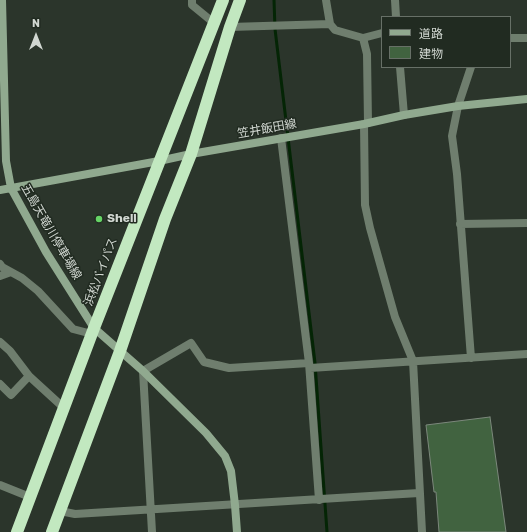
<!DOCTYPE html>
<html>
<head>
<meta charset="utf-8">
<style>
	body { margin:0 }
	#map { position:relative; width:527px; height:532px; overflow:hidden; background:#2b352b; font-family:Rubik,"Noto Sans JP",sans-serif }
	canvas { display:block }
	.legend { position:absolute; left:381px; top:16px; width:130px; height:52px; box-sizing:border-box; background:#212b21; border:1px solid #677067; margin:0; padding:5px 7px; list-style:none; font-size:12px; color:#d1d7d1 }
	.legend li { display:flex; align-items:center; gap:8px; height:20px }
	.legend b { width:20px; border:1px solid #677067 }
	.north { position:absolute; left:16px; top:16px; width:40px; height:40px; -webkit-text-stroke:3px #212b21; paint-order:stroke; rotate:0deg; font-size:11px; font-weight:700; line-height:16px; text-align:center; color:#d1d7d1 }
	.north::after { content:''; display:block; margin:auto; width:14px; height:18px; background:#d1d7d1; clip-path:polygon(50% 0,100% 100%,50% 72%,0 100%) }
</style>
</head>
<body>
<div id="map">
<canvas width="527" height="532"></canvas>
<ul class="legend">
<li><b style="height:5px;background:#90a98f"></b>道路</li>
<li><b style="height:11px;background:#416340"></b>建物</li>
</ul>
<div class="north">N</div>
</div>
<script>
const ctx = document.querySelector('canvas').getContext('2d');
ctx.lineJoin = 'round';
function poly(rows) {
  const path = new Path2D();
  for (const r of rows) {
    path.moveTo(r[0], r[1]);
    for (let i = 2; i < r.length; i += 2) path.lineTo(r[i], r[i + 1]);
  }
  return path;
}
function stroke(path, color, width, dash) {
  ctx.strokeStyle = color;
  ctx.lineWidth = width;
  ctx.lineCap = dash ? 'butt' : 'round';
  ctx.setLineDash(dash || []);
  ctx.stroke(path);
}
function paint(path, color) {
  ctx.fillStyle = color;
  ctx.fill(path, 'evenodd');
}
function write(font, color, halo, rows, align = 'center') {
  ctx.font = font + ' Rubik,"Noto Sans JP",sans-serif';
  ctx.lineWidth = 3;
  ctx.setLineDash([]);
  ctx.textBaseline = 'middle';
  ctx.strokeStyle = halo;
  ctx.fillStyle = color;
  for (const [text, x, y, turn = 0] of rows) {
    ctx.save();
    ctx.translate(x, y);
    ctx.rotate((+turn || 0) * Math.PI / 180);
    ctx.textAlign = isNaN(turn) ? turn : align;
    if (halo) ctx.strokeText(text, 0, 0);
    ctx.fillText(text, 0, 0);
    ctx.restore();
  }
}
stroke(poly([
	[274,0,275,29,315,363,327,532]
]), '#042505', 3);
const building = poly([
	[490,417,506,532,439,532,436,492,434,492,426,425,490,417]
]);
paint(building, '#416340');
stroke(building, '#7c887c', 1);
stroke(poly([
	[192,0,192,5,214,23],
	[326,0,330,24],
	[395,0,396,17],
	[230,27,330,24,335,30,363,38,382,33],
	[363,38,367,54,368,123],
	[510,38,527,38],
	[400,67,404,115],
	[364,124,365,205,370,228,395,317,413,361,422,532],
	[281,138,309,363,319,500],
	[460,224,527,223],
	[0,264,2,267,22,278,38,291,73,329,92,334],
	[0,276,11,272],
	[0,342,10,351,29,376,64,408],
	[471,358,457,174,452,136,458,106,471,67],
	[310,368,527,354],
	[0,384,11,395,29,376],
	[0,485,30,497],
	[60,511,75,514,419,493],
	[152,532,143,371,191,343,204,362,229,368,309,363]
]), '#6f7e6e', 8);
stroke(poly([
	[2,0,6,161,11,188,46,252,94,328,143,371,206,433,225,456,231,471,235,505,237,532],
	[0,190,159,161,191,154,364,124,404,115,458,106,527,99]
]), '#90a98f', 8);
stroke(poly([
	[17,532,94,328,223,0],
	[52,532,120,351,165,219,191,154,230,27,240,0]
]), '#c2e8c0', 12);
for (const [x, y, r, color] of [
	[99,219,4,"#66d466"]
]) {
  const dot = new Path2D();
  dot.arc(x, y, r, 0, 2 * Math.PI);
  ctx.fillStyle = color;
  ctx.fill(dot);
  stroke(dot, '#212b21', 1.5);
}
write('12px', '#d1d7d1', '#212b21', [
	["笠井飯田線",267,129,-10],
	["五島天竜川停車場線",51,232,60],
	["浜松バイパス",101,272,-69]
]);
write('bold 12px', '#d1d7d1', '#212b21', [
	["Shell",107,219]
], 'left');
</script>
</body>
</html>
